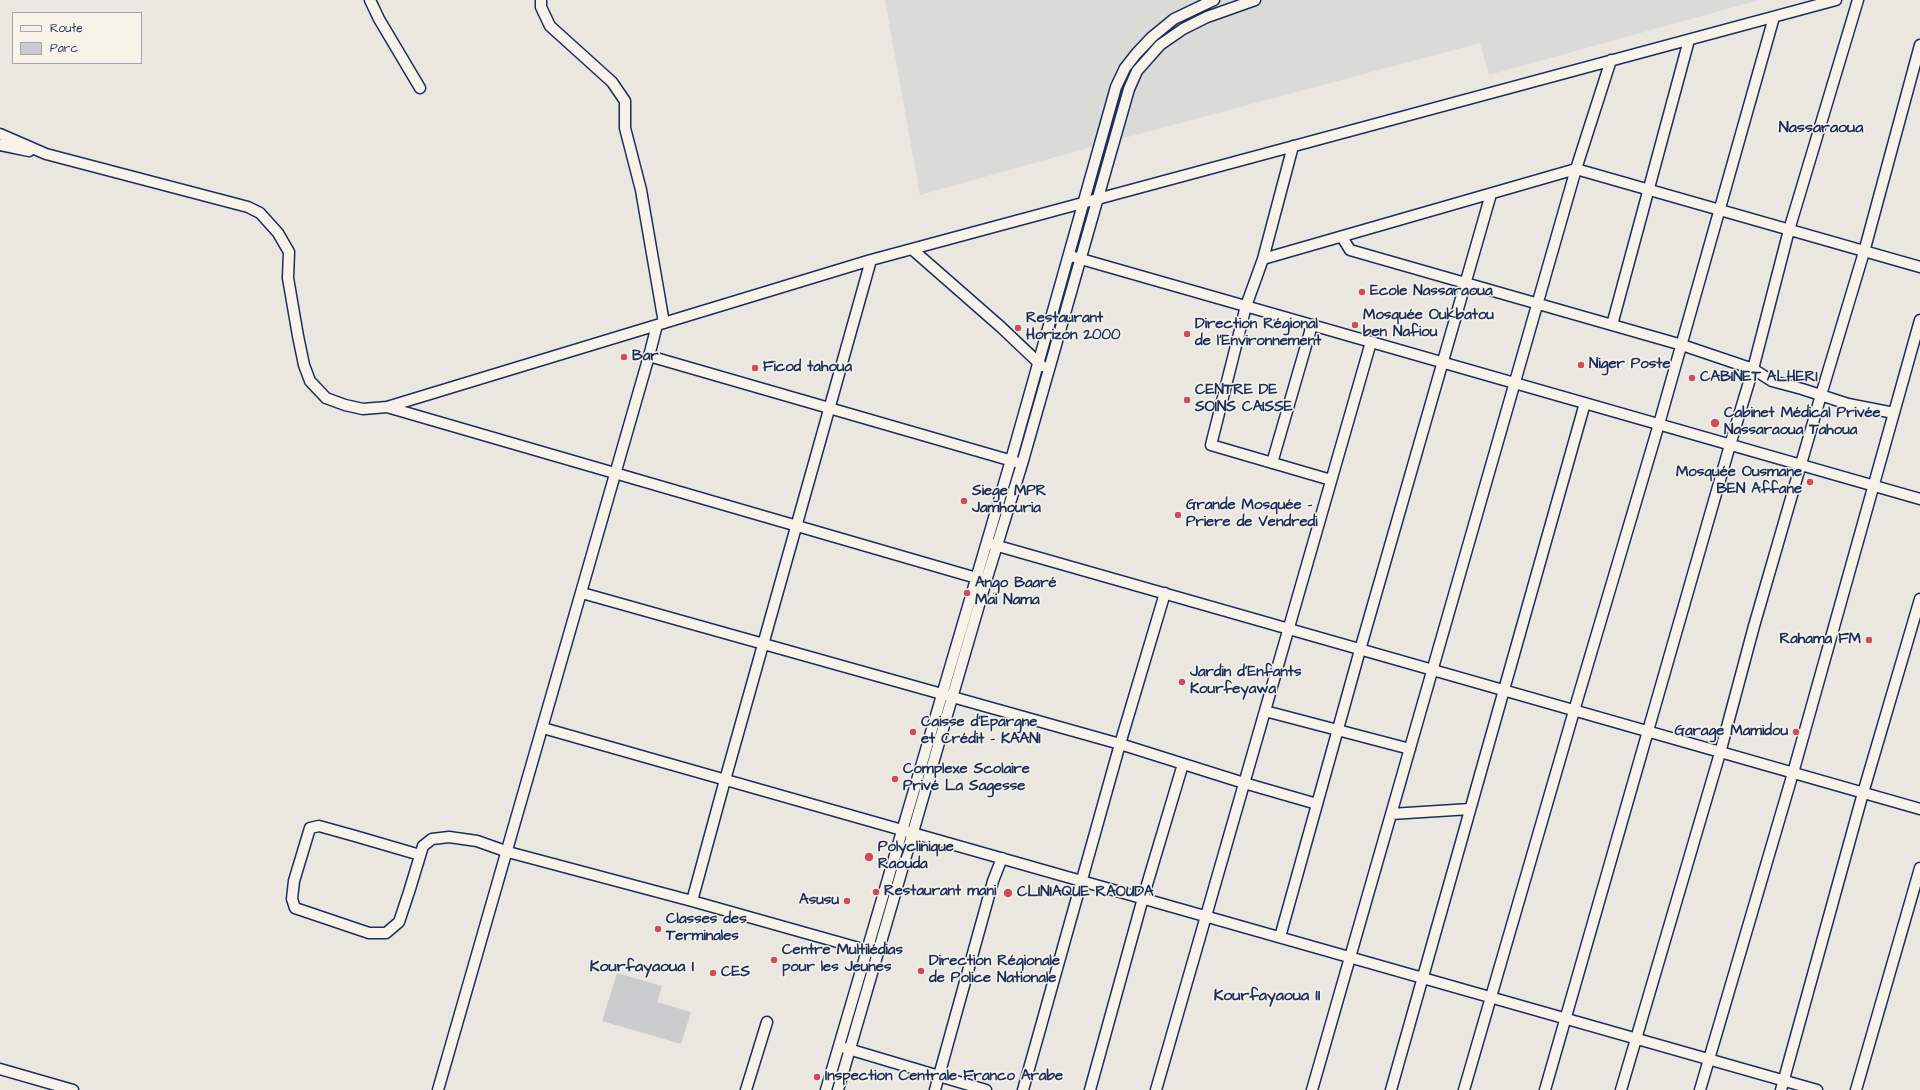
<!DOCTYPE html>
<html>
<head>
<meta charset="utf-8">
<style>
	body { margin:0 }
	#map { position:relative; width:1920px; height:1090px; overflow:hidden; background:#eae7e0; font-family:"Architects Daughter",sans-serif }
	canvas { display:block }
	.legend { position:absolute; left:12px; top:12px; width:130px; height:52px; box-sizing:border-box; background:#f7f3e8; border:1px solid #9fa5b1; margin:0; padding:5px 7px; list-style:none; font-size:12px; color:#1b2f5e }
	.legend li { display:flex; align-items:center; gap:8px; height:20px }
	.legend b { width:20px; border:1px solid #9fa5b1 }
</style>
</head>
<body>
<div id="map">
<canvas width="1920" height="1090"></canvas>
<ul class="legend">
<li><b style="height:5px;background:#f7f3e8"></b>Route</li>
<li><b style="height:11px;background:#cbcccd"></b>Parc</li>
</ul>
</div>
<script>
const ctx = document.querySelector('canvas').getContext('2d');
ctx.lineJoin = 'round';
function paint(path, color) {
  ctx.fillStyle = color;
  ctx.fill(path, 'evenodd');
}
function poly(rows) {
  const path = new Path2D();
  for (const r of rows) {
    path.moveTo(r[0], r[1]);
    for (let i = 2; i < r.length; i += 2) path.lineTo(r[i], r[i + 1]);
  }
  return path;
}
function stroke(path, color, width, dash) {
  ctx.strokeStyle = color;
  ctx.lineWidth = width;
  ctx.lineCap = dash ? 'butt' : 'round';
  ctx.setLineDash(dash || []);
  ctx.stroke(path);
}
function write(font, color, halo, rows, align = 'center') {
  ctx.font = font + ' "Architects Daughter",sans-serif';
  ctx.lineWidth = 3;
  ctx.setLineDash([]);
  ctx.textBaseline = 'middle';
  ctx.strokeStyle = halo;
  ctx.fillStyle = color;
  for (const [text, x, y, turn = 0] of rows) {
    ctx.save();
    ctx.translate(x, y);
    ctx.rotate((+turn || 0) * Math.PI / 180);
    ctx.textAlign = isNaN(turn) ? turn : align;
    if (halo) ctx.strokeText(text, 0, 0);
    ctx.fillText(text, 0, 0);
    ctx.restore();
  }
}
paint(poly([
	[885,0,1759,0,1489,75,1480,43,1109,142,920,195]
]), '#dadad6');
paint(poly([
	[617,973,662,986,657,1002,691,1012,681,1044,602,1021]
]), '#cbcccd');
const minor = poly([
	[370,0,379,19,420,88],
	[541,0,541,7,550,26,612,82,625,101,625,128,641,190,664,323],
	[0,134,46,154,248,207,260,213,278,233,289,252,288,278,298,336,304,365,310,381,326,398,345,405,363,409,387,407,871,260,1836,0],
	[0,145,29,151],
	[1293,146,1263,259,1246,306,1211,445,1331,480],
	[1342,237,1350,250,1682,345,1753,369,1772,381,1802,389,1848,404,1894,413],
	[913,250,1002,328,1042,366],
	[1074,257,1920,499],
	[1263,259,1576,169,1920,267],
	[657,325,649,356,1016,462],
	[1612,325,1689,40],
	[387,407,980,579],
	[1272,463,1312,325],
	[991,544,1920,809],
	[582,593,1120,744,1244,783,1317,804],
	[1265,711,1410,749],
	[543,728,1817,1090],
	[1391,814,1470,809],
	[420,855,355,836,319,826,310,828,294,881,292,899,295,908,369,933,386,933,399,922,409,892,423,846,432,839,449,837,477,841,508,852,692,901,873,952],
	[692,901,725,780,871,260],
	[1280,937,1360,650,1491,194],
	[845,1048,986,1090],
	[0,1069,73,1090],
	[438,1090,649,356],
	[746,1090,767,1022],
	[826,1090,1011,460,1116,87,1125,68,1136,54,1152,37,1174,19,1214,0],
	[838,1090,986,581,1022,464,1129,89,1137,71,1160,45,1183,29,1207,17,1255,0],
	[935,1090,993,881,1002,858],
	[1023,1090,1120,744,1165,593],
	[1090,1090,1143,898,1183,764],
	[1156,1090,1371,342],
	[1312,1090,1576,169,1611,60],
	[1391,1090,1585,403],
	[1464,1090,1574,711,1659,424,1774,17],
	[1545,1090,1730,445,1753,369,1789,230,1858,0],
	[1621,1090,1720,753,1754,626,1821,395,1864,252,1920,45],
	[1700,1090,1793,773,1920,320],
	[1781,1090,1863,793,1920,599],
	[1856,1090,1920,868]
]);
stroke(minor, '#1b2f5e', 13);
stroke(minor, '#f7f3e8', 10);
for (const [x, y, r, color] of [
	[1362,292,4,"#d1495b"],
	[1355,325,4,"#d1495b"],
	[1018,328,4,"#d1495b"],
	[1187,334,4,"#d1495b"],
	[624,357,4,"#d1495b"],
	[1581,365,4,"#d1495b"],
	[755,368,4,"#d1495b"],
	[1692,378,4,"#d1495b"],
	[1187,400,4,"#d1495b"],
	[1715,423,5,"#d1495b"],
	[1810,482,4,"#d1495b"],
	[964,501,4,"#d1495b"],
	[1178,515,4,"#d1495b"],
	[967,593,4,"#d1495b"],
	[1869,640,4,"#d1495b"],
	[1182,682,4,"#d1495b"],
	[913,732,4,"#d1495b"],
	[1796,732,4,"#d1495b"],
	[895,779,4,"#d1495b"],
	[869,857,5,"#d1495b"],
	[876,892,4,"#d1495b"],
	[1008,893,5,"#d1495b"],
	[847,901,4,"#d1495b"],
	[658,929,4,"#d1495b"],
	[774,960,4,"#d1495b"],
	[921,971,4,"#d1495b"],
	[713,973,4,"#d1495b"],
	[817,1077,4,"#d1495b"]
]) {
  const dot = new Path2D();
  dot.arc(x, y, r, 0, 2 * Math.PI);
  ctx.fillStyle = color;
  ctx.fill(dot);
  stroke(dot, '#f7f3e8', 1.5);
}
write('bold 15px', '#1b2f5e', '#f7f3e8', [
	["Ecole Nassaraoua",1370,292],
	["Mosquée Oukbatou",1363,316],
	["ben Nafiou",1363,333],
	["Restaurant",1026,319],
	["Horizon 2000",1026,336],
	["Direction Régional",1195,325],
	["de l'Environnement",1195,342],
	["Bar",632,357],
	["Niger Poste",1589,365],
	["Ficod tahoua",763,368],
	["CABINET ALHERI",1700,378],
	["CENTRE DE",1195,391],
	["SOINS CAISSE",1195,408],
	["Cabinet Médical Privée",1724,414],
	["Nassaraoua Tahoua",1724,431],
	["Mosquée Ousmane",1802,473,"right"],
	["BEN Affane",1802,490,"right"],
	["Siege MPR",972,492],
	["Jamhouria",972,509],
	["Grande Mosquée -",1186,506],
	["Priere de Vendredi",1186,523],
	["Ango Baaré",975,584],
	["Mai Nama",975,601],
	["Rahama FM",1861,640,"right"],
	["Jardin d'Enfants",1190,673],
	["Kourfeyawa",1190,690],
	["Caisse d’Epargne",921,723],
	["et Crédit - KAANI",921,740],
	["Garage Mamidou",1788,732,"right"],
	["Complexe Scolaire",903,770],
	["Privé La Sagesse",903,787],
	["Polyclinique",878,848],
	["Raouda",878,865],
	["Restaurant mani",884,892],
	["CLINIAQUE RAOUDA",1017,893],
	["Asusu",839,901,"right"],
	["Classes des",666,920],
	["Terminales",666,937],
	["Centre Multilédias",782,951],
	["pour les Jeunes",782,968],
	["Direction Régionale",929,962],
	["de Police Nationale",929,979],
	["CES",721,973],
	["Inspection Centrale Franco Arabe",825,1077]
], 'left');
write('bold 16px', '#1b2f5e', '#f7f3e8', [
	["Nassaraoua",1821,129],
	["Kourfayaoua I",642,968],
	["Kourfayaoua II",1267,997]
]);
</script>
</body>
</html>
